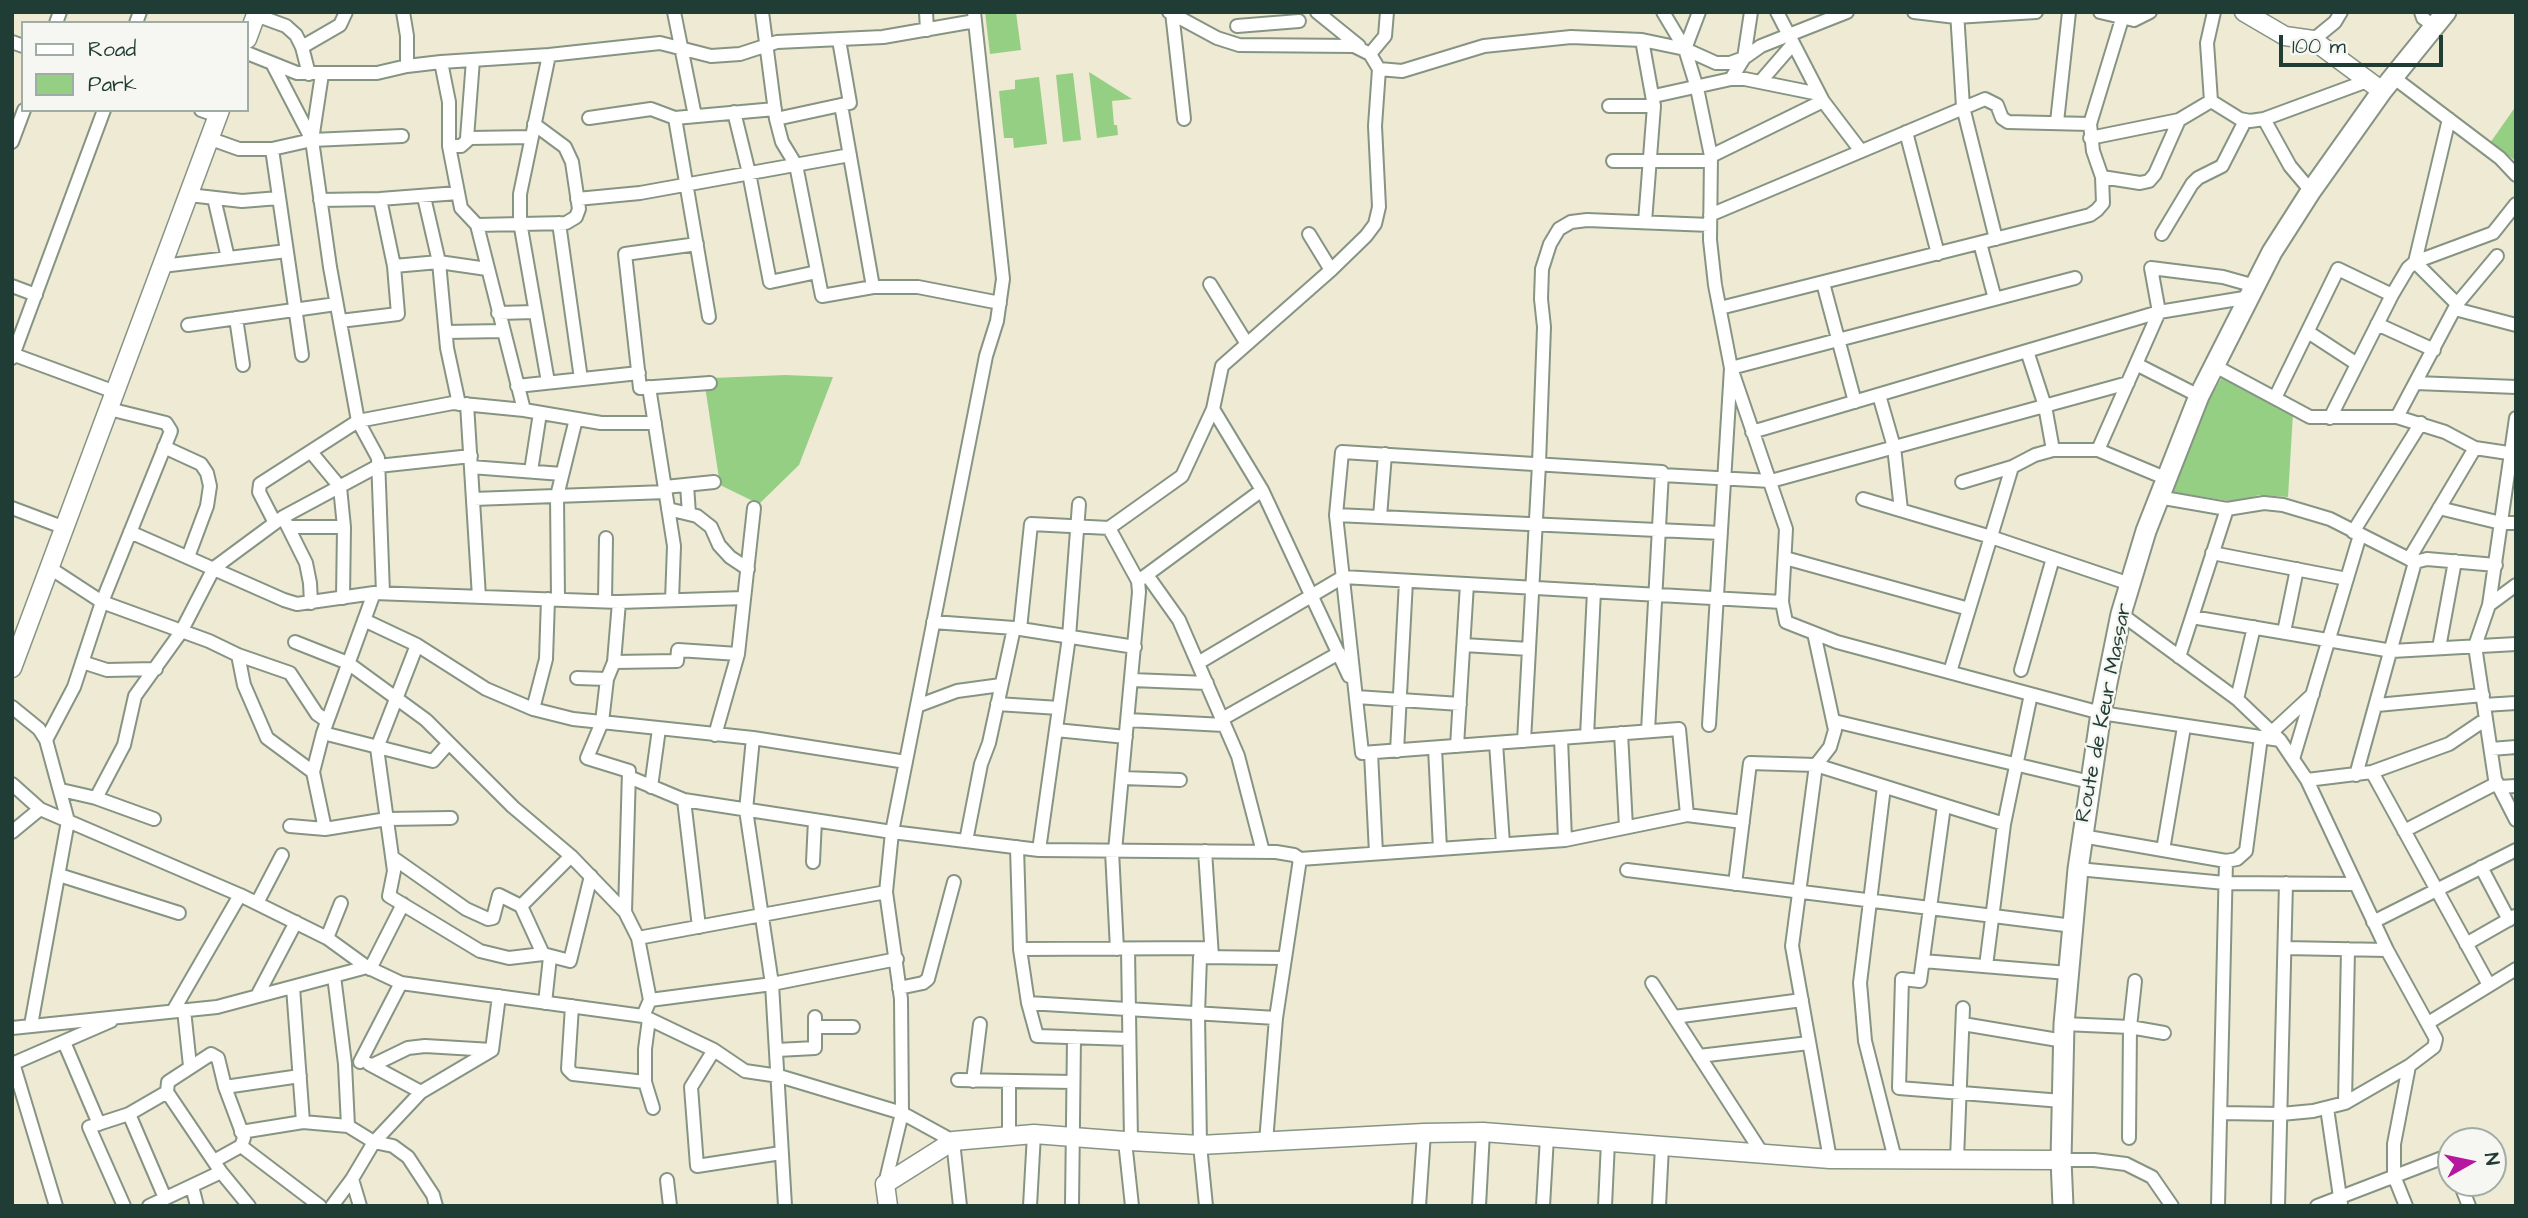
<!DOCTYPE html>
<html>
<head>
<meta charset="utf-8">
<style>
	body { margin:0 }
	#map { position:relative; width:2528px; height:1218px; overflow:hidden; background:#eeead4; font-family:"Architects Daughter",sans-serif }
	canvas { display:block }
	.frame { position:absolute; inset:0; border:14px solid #1f3d34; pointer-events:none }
	.legend { position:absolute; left:21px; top:21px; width:228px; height:91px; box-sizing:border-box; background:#f6f6f2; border:2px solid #a0aca6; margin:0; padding:9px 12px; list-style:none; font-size:21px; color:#1f3d34 }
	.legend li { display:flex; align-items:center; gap:14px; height:35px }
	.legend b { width:35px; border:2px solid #a0aca6 }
	.north { position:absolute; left:2437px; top:1127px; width:70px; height:70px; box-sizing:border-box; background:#f6f6f2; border:2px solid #a0aca6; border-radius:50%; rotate:81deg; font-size:19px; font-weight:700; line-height:28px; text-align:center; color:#1f3d34 }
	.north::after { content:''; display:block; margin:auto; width:24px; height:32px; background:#b5179e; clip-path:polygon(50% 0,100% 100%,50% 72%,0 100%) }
	.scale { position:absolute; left:2279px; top:35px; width:164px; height:32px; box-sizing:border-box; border:4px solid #1f3d34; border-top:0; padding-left:9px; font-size:21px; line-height:24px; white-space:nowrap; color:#1f3d34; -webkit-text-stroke:5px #f6f6f2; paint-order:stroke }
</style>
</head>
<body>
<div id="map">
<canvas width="2528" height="1218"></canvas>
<div class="frame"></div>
<ul class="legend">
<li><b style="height:9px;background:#fff"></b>Road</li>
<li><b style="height:19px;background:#95cf84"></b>Park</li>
</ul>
<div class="north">N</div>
<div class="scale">100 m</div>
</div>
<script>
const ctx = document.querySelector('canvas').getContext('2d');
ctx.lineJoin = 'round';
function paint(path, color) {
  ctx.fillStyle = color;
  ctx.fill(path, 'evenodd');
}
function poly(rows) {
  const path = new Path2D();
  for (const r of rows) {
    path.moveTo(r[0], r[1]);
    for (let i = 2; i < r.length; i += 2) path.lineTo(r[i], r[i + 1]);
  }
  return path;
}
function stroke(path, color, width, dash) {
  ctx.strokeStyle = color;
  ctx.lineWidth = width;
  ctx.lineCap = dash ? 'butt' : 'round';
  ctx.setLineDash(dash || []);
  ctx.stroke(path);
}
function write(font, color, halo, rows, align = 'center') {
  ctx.font = font + ' "Architects Daughter",sans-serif';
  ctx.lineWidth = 5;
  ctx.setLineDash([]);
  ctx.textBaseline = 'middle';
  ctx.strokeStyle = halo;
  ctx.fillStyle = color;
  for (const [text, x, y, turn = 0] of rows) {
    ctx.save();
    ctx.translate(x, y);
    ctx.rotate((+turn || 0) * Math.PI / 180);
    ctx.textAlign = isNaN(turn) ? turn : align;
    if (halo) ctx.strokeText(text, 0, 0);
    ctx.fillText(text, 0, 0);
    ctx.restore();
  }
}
paint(poly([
	[985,12,1016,12,1021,50,990,54],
	[1089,72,1132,99,1112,101,1114,125,1117,125,1118,135,1097,138],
	[1073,73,1081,140,1063,142,1056,75],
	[1039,77,1047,144,1014,148,1013,138,1004,138,999,91,1015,89,1015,80],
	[2516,106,2516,161,2490,143],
	[785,375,833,377,799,465,759,504,720,485,705,386,714,385,713,378],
	[2223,376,2293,413,2288,497,2259,495,2236,502,2172,492,2205,406]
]), '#95cf84');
const street = poly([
	[403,12,407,36,407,66,441,62,549,55,660,43,711,56,740,54,777,42,883,37,975,21],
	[674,12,695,116],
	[762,12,776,119,782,142,796,165,822,296,873,287,918,287,1000,303],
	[926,12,927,30],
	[1172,12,1184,119],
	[1317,12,1359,46],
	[1663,12,1685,49],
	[1699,12,1685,49,1697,88,1711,156,1710,240,1715,285,1731,368,1786,529,1782,602,1786,622,1837,642,2101,713,2280,740],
	[1777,12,1823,101,1861,151],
	[1914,12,1956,17,2036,12],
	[1957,12,1963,107,1996,239],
	[2100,12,2134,20,2150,12],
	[2214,12,2207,43,2211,101,2240,119,2250,121,2264,119,2367,81],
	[2421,12,2423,18,2434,26],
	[256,15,286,26,296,35,302,47,309,74],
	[56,23,60,12],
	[136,23,140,12],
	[1237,26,1299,21],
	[1642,40,1654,106,1645,222],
	[2313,40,2335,22,2341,12],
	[12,42,23,46],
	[302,47,340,25,346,12],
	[247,53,297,73,377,73,407,66],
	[1370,54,1385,36,1387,12],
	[441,62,449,102,449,146,461,208,477,225,524,410],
	[272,63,312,140],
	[1379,69,1402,71,1484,46,1571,37,1642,40,1685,49,1716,63,1730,63,1744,58,1761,46,1847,12],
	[322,74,312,140,330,267,358,421,378,458,383,593],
	[2393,77,2500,158,2516,175],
	[1731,79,1744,58,1751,12],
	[1760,82,1793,44],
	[1654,96,1731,79,1745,79,1819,94],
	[841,105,873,287],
	[1609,106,1654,106],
	[201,110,218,116],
	[734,112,749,173,770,282,817,272],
	[589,118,651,109,675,118,775,109],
	[675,118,709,317],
	[776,119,850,103,839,40],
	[2264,119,2290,166,2311,191],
	[2449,119,2415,262,2457,304],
	[2057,122,2069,12],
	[1906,132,1938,254],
	[467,138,473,60],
	[2090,138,2179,120],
	[211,139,239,149,272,149,312,140,402,136],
	[12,142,24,110],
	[449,146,461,146,470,138,532,137],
	[272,149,302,355],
	[1711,156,1823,101],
	[1613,161,1711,161],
	[2102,177,2140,183,2149,181,2155,174,2179,120,2211,101],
	[189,195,242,201,279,198],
	[424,197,439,262,447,348,459,404],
	[214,198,228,258],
	[577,199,640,193,850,155],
	[320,200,380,199,458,193],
	[1710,215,1985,99,1997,105,2002,118,2008,122,2090,124],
	[559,223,581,379],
	[477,225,566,223,576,217,579,209,572,162,565,147,534,124],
	[1309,234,1331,270],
	[2162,234,2192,184,2198,178,2222,166,2245,121],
	[1980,243,1995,299],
	[697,244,625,254,640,388,710,383],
	[162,266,287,251],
	[394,266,439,262,487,269],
	[1823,283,1855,402],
	[1210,284,1247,344],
	[12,286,36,295],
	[1720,308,2090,215,2097,210,2103,203,2102,177,2093,151,2090,124,2122,19],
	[2455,309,2516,325],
	[498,313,535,312],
	[236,318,243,365],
	[340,321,398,314,394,266,380,199],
	[2377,324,2434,350],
	[188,325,336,304],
	[446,332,502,331],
	[2308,332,2357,364],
	[2027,351,2045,406,2053,450],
	[12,354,115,392],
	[12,358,104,110],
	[2136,364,2199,396],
	[2215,366,2310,417,2397,417,2445,432,2475,448,2515,454],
	[548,382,520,222,520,194,549,55],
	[2416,383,2516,387],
	[517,386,639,373],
	[649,387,674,546,672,600],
	[1879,395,1894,447,1901,510],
	[2275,398,2338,269,2392,295],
	[467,404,479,597],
	[1213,409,1262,490,1349,676],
	[2397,417,2457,304,2497,256],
	[2330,418,2392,295,2408,268,2415,262,2493,233,2516,204],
	[2516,418,2489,605,2475,646,2495,779,2516,820],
	[1752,432,2159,312,2250,297],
	[164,447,201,464,207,473,210,486,207,506,188,557],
	[2098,450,2159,312,2151,268,2223,277,2255,286],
	[311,452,340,487,344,527,343,598],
	[471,467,562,474],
	[531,471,540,413],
	[1662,475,1771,481,2128,383],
	[1962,482,2012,467,2035,455,2053,450,2098,450,2165,478],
	[687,485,689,514],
	[665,487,714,482],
	[2158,497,2227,509,2264,503,2283,505,2330,519,2415,562,2427,559,2496,565],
	[473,499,666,492],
	[1863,499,1991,537,2130,584],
	[12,508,65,528],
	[2439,508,2501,523,2516,523],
	[668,509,697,516,711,527,719,545,730,557,748,569],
	[1336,515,1721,533],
	[283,517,306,563,310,583,311,603],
	[1380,517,1385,454],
	[275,523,259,492,260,484,358,421,453,403,524,410,601,423,655,423],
	[288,527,344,527],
	[1109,528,1138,581,1139,592,1115,851],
	[130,532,284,600,297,604,374,593,619,602,744,598],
	[2353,532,2421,423],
	[2212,553,2347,579],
	[1785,558,1969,609],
	[2409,559,2475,448],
	[50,568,102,602,209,641,238,655,244,685,267,738,313,772],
	[1147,575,1179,620,1238,756,1263,852],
	[1141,579,1262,490],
	[558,599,557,496,576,419],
	[605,601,606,538],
	[2489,605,2516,585],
	[2121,614,2237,699,2280,740,2307,780,2387,950,2436,1039,2434,1047,2409,1066,2345,1103,2313,1111,2281,1114,2221,1113],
	[2192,617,2392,651,2516,644],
	[364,620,417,645,486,689,533,709,573,719,753,738,906,762],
	[933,622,1014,628,1135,647],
	[1020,629,1031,524,1109,528,1182,476,1213,409,1222,366,1331,270,1366,236,1375,224,1379,207,1375,126,1379,69,1370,54,1354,46,1239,45,1217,38,1169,12],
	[2284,632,2297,569],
	[1814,633,1835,730,1830,747,1816,765,1792,946,1830,1159],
	[295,642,348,663,426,720,513,807,571,856,625,912,638,938,650,1000,643,1016],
	[417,645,377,748,394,871,389,896,480,951,509,958,543,954,570,961,591,876],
	[1464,645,1529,649],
	[2439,648,2455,561],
	[238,655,290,673,317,714,327,721],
	[2179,657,2227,509],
	[82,662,107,670,156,669],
	[614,662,619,602],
	[1198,663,1343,577,1782,602],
	[2021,670,2053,558],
	[1950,672,2012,467],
	[577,678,607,679],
	[1132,680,1207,683],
	[1356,697,1460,704],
	[2237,699,2254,627],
	[997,704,1059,708],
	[2377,705,2483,695],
	[2484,705,2516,703],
	[917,706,957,691,1001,685],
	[12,707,39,729,46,740,68,821,31,1025],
	[533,709,546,659,548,599],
	[1222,719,1339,653],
	[1128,720,1224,725],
	[1834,721,2090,782],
	[1709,725,1731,368,2075,278],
	[1056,730,1126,737],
	[1648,731,1662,472,1342,452,1336,515,1362,753,1679,729,1687,815],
	[2272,732,2313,694],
	[323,733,433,761,449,743],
	[1621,733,1626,827],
	[715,735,738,654,754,508],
	[1587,736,1594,591],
	[753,738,746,810,772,984,785,1206],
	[1561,738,1565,840],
	[46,740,74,687,102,602,171,431,166,423,109,409],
	[1524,741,1539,464,1544,327,1541,299,1542,269,1550,244,1559,229,1571,222,1587,220,1710,225],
	[1496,743,1503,844],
	[1457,746,1467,584],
	[1435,748,1440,849],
	[2491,749,2516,747],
	[1397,751,1406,581],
	[1371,753,1376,853],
	[2293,759,2360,535],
	[2372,772,2489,985],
	[2356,775,2415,562],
	[629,777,684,800,892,832,1039,850,1276,852,1294,855,1300,859,1565,840,1687,815,1743,822],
	[1122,778,1180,780],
	[2307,780,2372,772,2449,744,2486,719],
	[12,784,40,809,240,895,327,938,367,967,401,983,643,1016,714,1050,745,1071,779,1076,902,1113,953,1141,960,1206],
	[651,787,659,729],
	[1884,787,1860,983,1865,1041,1895,1159],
	[2499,787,2516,786],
	[61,790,96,798,124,745,135,696,181,632,214,568,283,517,378,466,471,456],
	[96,798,154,819],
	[684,800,699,927],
	[1944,806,1920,981,1902,979,1899,1088,2062,1101],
	[290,826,325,829,387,819,451,818],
	[325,829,313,772,323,733,374,593],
	[2404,831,2497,783],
	[12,832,40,809],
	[2082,836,2226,861,2237,859,2246,851,2261,737],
	[966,841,981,764,989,743,1014,628],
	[1017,847,1020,949,1028,1003,1037,1036,1129,1039],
	[1039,850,1069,637,1079,504],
	[2163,850,2184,727],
	[1112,851,1117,949],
	[1205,851,1212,957],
	[392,857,466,909,488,919,493,918,499,895,521,906,543,954],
	[813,862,815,820],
	[2481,867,2509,920],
	[2078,869,2225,883,2354,884],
	[1627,870,2073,926],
	[59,875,179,913],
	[1735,884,1750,763,1816,765,2004,824],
	[257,903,282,855],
	[521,906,571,856],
	[625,912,629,771,587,758,602,722,607,679,614,662,677,661,678,650,738,654],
	[2373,922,2516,850],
	[327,938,341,903],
	[638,938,886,892],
	[2466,944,2515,916],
	[2285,948,2387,950],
	[1020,949,1211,948],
	[1128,949,1131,1141,1125,1141,1132,1206],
	[1923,961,2068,973],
	[1986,966,2004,824,2031,694],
	[370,969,403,904],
	[334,976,345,1064,348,1126],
	[1652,983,1762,1153],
	[293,987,303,1122],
	[899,988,923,983,928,979,954,882],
	[257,996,296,922],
	[650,1000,772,984,897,959],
	[545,1003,550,957],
	[1028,1003,1276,1018],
	[572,1006,568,1069,573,1074,645,1082],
	[184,1010,190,1066],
	[173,1011,240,895],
	[1674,1017,1802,1000],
	[649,1019,645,1049,645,1082,653,1108],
	[2428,1023,2516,969],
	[1963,1024,2064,1041],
	[2064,1024,2130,1027,2164,1033],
	[815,1027,853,1027],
	[12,1028,217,1007,367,967],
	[64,1042,99,1124],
	[492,1050,499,996],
	[714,1050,691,1087,697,1166,781,1153],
	[777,1050,815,1048,815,1017],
	[1699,1056,1809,1043],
	[360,1062,401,983],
	[13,1063,56,1206],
	[12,1064,111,1021],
	[369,1064,421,1092],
	[373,1065,408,1048,425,1046,492,1050],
	[958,1080,1073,1082],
	[973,1081,980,1024],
	[225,1087,300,1076],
	[2345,1103,2348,949],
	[2327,1108,2341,1204],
	[129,1114,165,1198],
	[241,1132,303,1122,348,1126,374,1142,393,1146,408,1157,433,1195,436,1206],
	[1009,1135,1009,1081],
	[2129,1138,2130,1027,2135,981],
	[1266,1142,1276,1018,1300,859],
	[241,1146,320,1206],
	[1957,1159,1963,1008],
	[2061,1160,2094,1160,2126,1164,2152,1177,2172,1206],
	[214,1161,241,1146,244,1138,225,1087,218,1058,211,1054,168,1082,167,1092,221,1172,249,1206],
	[352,1179,360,1206],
	[667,1180,670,1206],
	[2460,1183,2469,1206],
	[885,1184,902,1113,901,999,886,892,892,832,986,356,997,321,1003,279,974,12],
	[192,1186,197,1206],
	[124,1206,89,1127,129,1114,167,1092],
	[149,1206,221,1172],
	[332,1206,352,1179,374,1142,421,1092,492,1050],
	[1030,1206,1034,1134],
	[1072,1206,1074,1037],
	[1206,1206,1200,1145,1198,1014,1200,957,1284,958],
	[1419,1206,1424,1133],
	[1479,1206,1483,1132],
	[1543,1206,1547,1137],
	[1605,1206,1608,1142],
	[1659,1206,1662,1146],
	[2218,1206,2226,861],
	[2278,1206,2286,883],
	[2317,1206,2442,1158,2449,1158,2451,1161],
	[2406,1206,2394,1176,2394,1144,2409,1066]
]);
const secondary = poly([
	[2244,12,2285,36,2313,40,2382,91],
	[247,39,257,12],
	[12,668,220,110],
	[1131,1141,1200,1145,1424,1133,1483,1132,1830,1159,2061,1160],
	[888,1206,885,1184,953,1141,1034,1134,1125,1141]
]);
const primary = poly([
	[2063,1206,2061,1160,2064,1024,2078,869,2101,713,2121,614,2146,531,2199,396,2272,252,2311,191,2382,91,2446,12]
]);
stroke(street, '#869484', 16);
stroke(secondary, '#869484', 21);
stroke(primary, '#869484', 23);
stroke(street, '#fff', 12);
stroke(secondary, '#fff', 18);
stroke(primary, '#fff', 19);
write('21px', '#1f3d34', '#f6f6f2', [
	["Route de Keur Massar",2105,713,-79]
]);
</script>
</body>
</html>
